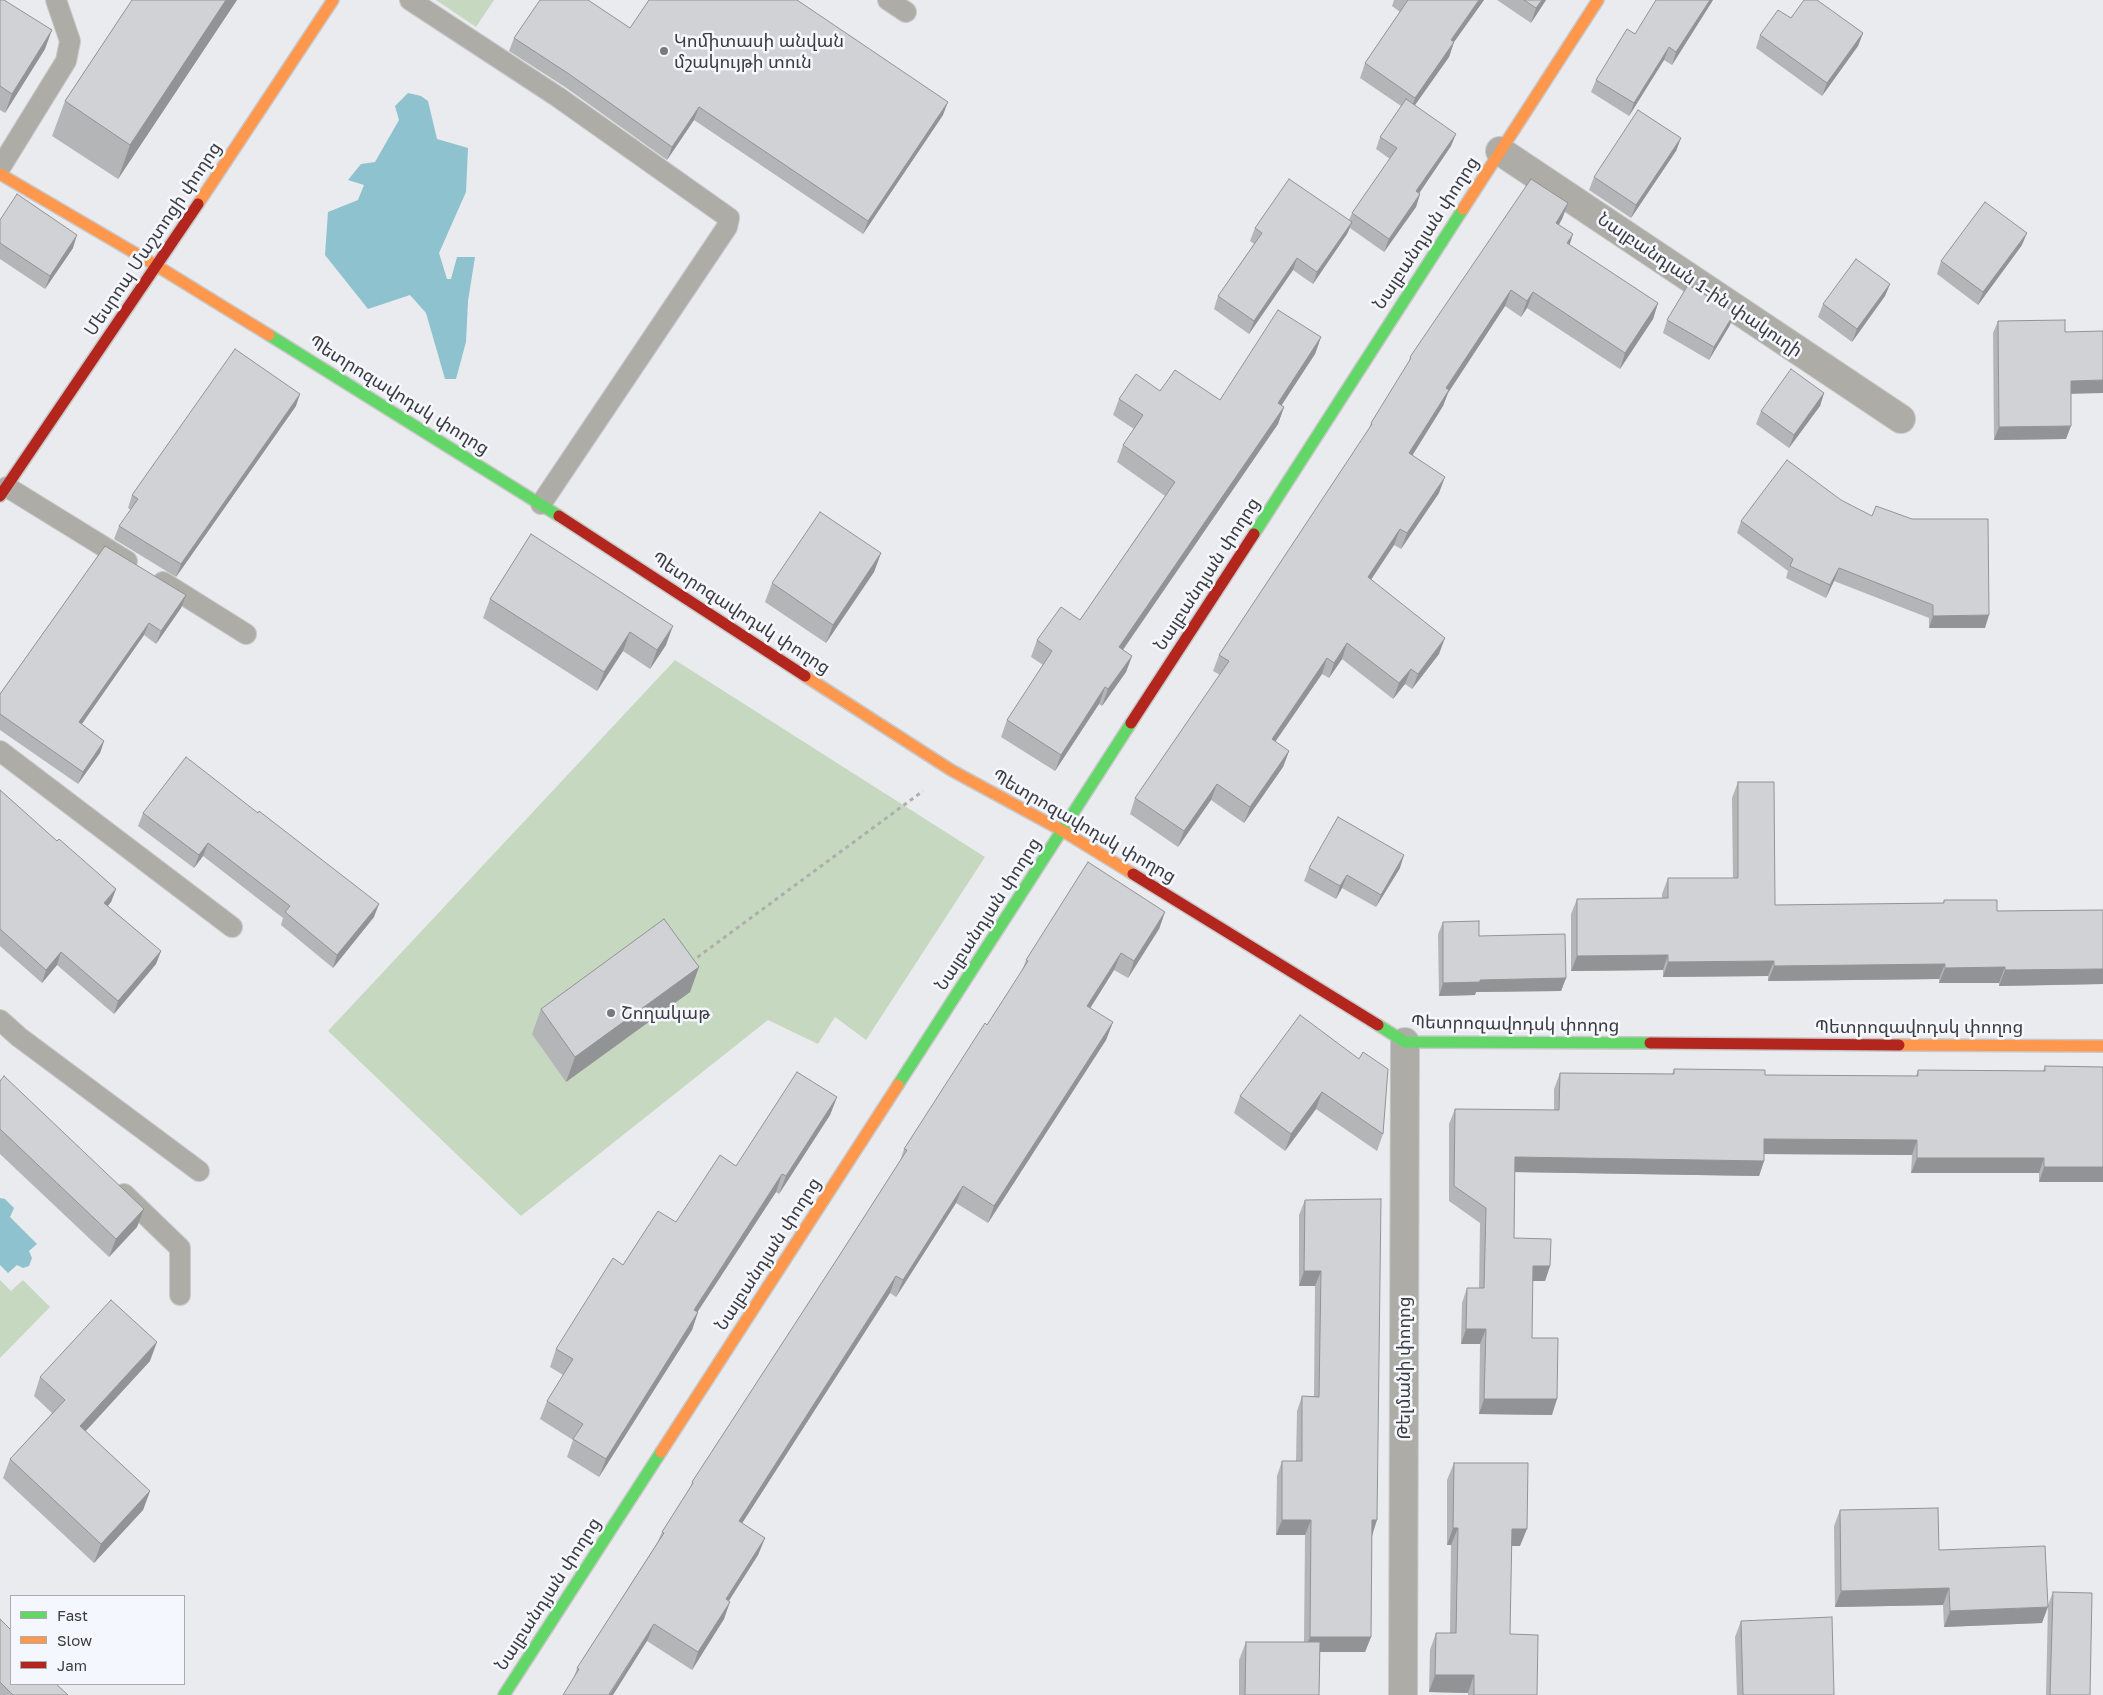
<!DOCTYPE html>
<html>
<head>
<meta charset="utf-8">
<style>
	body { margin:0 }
	#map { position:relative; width:2103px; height:1695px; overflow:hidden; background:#eaebee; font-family:"Golos Text",sans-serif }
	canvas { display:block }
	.legend { position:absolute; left:10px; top:1595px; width:175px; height:90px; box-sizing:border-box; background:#f5f7fe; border:1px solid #abacb1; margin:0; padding:6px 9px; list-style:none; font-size:15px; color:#3b3c3e }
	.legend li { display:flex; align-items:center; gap:10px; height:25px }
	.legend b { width:25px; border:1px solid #abacb1 }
</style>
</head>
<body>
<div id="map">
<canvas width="2103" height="1695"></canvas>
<ul class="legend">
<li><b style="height:6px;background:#63d668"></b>Fast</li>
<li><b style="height:6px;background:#ff974d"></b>Slow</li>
<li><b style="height:6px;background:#b3261e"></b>Jam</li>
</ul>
</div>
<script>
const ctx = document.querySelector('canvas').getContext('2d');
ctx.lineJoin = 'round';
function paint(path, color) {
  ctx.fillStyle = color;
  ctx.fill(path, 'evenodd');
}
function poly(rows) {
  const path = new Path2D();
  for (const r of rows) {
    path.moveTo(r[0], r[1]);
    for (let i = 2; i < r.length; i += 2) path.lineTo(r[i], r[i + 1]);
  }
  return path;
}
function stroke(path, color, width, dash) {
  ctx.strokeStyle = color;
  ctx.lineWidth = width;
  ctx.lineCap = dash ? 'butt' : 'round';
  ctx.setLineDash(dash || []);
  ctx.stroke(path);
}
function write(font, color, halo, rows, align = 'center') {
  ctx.font = font + ' "Golos Text","Noto Sans Armenian",sans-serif';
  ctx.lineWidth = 5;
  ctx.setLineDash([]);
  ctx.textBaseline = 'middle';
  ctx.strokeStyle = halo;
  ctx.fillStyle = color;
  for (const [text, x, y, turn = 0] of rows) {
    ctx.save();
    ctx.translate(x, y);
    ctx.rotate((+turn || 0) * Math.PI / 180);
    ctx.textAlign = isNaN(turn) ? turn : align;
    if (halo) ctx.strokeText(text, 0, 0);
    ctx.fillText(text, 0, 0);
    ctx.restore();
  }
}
paint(poly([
	[436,0,494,0,476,27],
	[675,660,985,857,866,1040,835,1017,818,1044,768,1020,521,1216,328,1031],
	[0,1280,11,1291,23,1280,50,1307,0,1358]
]), '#c7d8c1');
paint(poly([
	[408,93,421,96,428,101,437,139,468,148,466,192,439,253,447,279,451,279,457,257,475,257,468,301,466,342,456,379,445,379,426,313,410,295,368,309,325,255,328,212,358,200,364,185,348,180,361,164,375,162,399,120,395,106],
	[0,1198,5,1199,14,1208,10,1217,37,1244,29,1251,32,1258,29,1266,23,1268,17,1265,8,1273,0,1265]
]), '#8dc2ce');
const lane = poly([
	[410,0,558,97,729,218,727,227,541,504],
	[888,0,906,12],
	[0,168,66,61,70,41,56,0],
	[7,487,127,561],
	[163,582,246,634],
	[0,751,232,927],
	[0,1020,19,1037,199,1171],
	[124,1194,180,1248,180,1295]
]);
const street = poly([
	[1500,151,1901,419],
	[1403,1695,1405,1042]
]);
const fast = poly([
	[269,335,559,516],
	[1254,534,1463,209],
	[1378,1025,1405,1042,1650,1043],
	[898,1085,1131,723],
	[504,1695,661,1452]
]);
const slow = poly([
	[0,174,157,266,269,335],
	[198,204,333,0],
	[1463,209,1598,0],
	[805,676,951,770,1063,831,1133,874],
	[1899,1045,2103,1046],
	[661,1452,898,1085]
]);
const jam = poly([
	[0,496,198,204],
	[559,516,805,676],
	[1131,723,1254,534],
	[1133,874,1378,1025],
	[1650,1043,1899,1045]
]);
stroke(lane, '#c8c8ca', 22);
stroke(street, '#c8c8ca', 30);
stroke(fast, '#c8c8ca', 14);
stroke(slow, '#c8c8ca', 14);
stroke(jam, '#c8c8ca', 14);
stroke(poly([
	[691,962,923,791]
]), '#aeaeac', 3, [4, 4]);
stroke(lane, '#aeaca7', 20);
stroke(street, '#aeaca7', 28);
stroke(fast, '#63d668', 11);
stroke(slow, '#ff974d', 11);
stroke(jam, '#b3261e', 11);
paint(poly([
	[0,0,45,49,5,113,0,110],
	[132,0,237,0,118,179,52,136,65,101],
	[1394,0,1484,0,1454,42,1449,57,1415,105,1451,146,1419,193,1420,194,1416,207,1384,252,1350,228,1347,234,1313,284,1293,270,1249,334,1214,309,1218,296,1254,244,1250,241,1255,228,1349,220,1352,213,1390,159,1376,149,1380,137,1401,106,1360,78,1365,63,1400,12,1392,6],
	[1497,0,1546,0,1531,23],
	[1713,0,1672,65,1664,60,1629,116,1591,92,1596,80,1635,34],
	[1791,18,1863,33,1858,46,1822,96,1756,48,1760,35],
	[630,28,943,115,863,234,694,120,667,160,565,87,509,51,514,38],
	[1681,138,1676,151,1631,218,1589,190,1594,177],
	[1568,203,1562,219,1559,225,1569,245,1658,303,1653,319,1620,369,1527,308,1521,317,1505,306,1448,393,1443,406,1412,455,1439,493,1401,549,1394,545,1371,580,1439,654,1412,689,1405,684,1393,699,1342,659,1329,678,1322,674,1275,742,1289,751,1283,767,1244,823,1211,800,1178,847,1130,814,1135,798,1220,675,1213,671,1219,655,1368,431,1371,423,1408,364,1410,357],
	[0,220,73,248,45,289,0,259],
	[2022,245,1978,305,1937,274,1941,261],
	[1890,284,1885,296,1852,342,1818,317,1823,304],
	[1667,320,1730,325,1709,360,1663,333],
	[1998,321,2065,332,2071,394,2066,439,1994,440,1993,333],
	[1321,337,1315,354,1281,405,1284,407,1278,424,1123,650,1132,656,1126,672,1102,706,1099,704,1055,771,1001,737,1007,720,1043,665,1031,657,1037,640,1080,620,1165,496,1117,462,1123,445,1134,429,1113,415,1119,399,1160,391,1220,400],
	[1824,393,1820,406,1789,448,1756,424,1761,411],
	[296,406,176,577,114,539,119,526,131,510,128,508,132,495],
	[1741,521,1985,628,1929,628,1929,618,1834,581,1826,598,1786,578,1788,571,1737,533],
	[531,534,666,645,650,669,623,651,597,691,483,618,490,599],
	[105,546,181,608,156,644,144,635,82,724,104,741,100,753,78,784,0,730,0,694],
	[881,553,874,572,826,643,765,602,772,583],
	[1738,782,1775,905,1943,903,1944,900,1997,911,2103,910,2103,984,1999,986,1999,983,1939,983,1939,979,1768,981,1768,976,1663,977,1663,970,1571,971,1571,914,1577,899,1662,898,1662,894,1668,878,1733,878,1732,798],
	[0,790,57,841,116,889,111,902,108,906,161,951,156,964,114,1014,57,965,42,983,0,946],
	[143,813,258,813,374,917,333,968,281,925,283,918,203,856,194,868,138,826],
	[1309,868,1400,868,1376,907,1342,888,1336,899,1304,881],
	[1165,912,1159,929,1128,978,1114,970,1090,1008,1113,1022,1106,1040,988,1223,956,1203,896,1297,890,1293,742,1523,765,1538,758,1555,729,1601,724,1619,692,1670,647,1641,573,1680,577,1668,657,1543,662,1532,690,1488,692,1482,841,1253,900,1161,904,1149,987,1025,1021,973,1026,960],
	[1443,922,1479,936,1566,978,1561,991,1476,992,1475,995,1439,996,1438,934],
	[699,967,690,992,566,1082,532,1034,541,1009],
	[1359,1059,1383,1134,1377,1151,1316,1109,1285,1151,1234,1113,1240,1096],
	[2045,1066,2103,1067,2039,1182,2039,1173,1911,1173,1912,1155,1764,1154,1764,1161,1759,1176,1515,1172,1514,1238,1550,1266,1545,1281,1532,1281,1532,1338,1552,1415,1479,1414,1480,1344,1461,1344,1462,1303,1467,1288,1479,1288,1480,1223,1449,1201,1449,1124,1455,1109,1554,1110,1554,1089,1560,1073,1672,1074,1674,1069,1765,1075,1916,1076,1918,1070,2043,1071],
	[0,1081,144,1209,137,1227,109,1257,0,1154],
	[837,1097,830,1115,779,1194,776,1192,697,1312,698,1312,692,1330,599,1477,567,1457,573,1440,540,1419,547,1401,563,1375,550,1367,556,1349,623,1265,676,1222,736,1166],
	[1381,1199,1372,1536,1371,1637,1365,1652,1320,1652,1319,1695,1239,1695,1239,1660,1246,1642,1304,1642,1305,1535,1276,1535,1277,1476,1282,1461,1296,1461,1297,1411,1302,1396,1314,1396,1315,1286,1299,1286,1299,1215,1305,1200],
	[150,1361,85,1431,150,1491,143,1510,94,1563,3,1478,10,1459,52,1413,34,1396,40,1377],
	[1454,1463,1520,1546,1511,1546,1510,1634,1537,1695,1468,1695,1468,1693,1429,1692,1430,1650,1436,1633,1450,1633,1451,1545,1447,1545,1447,1480],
	[1840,1510,2042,1623,1944,1627,1943,1605,1835,1607,1834,1526],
	[2053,1592,2090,1695,2046,1695,2048,1605],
	[0,1619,11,1684,68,1695,0,1695],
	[1741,1621,1834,1695,1737,1695,1735,1637]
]), '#b4b5b7');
paint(poly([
	[226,0,237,0,118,179,130,145],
	[1479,0,1484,0,1449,49,1454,42,1449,57,1410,112,1415,98,1451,40],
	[1542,0,1546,0,1531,23,1536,8],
	[1710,0,1713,0,1672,65,1676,52],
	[52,30,45,49,5,113,12,94],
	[1863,33,1858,46,1822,96,1827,83],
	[1669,47,1664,60,1629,116,1634,103],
	[948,102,943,115,863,234,868,221],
	[699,107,694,120,667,160,672,147],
	[1456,134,1451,146,1412,204,1416,191],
	[1681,138,1676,151,1631,218,1636,205],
	[1420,194,1416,207,1384,252,1389,239],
	[1568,203,1562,219,1550,238,1556,223],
	[1352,222,1347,234,1313,284,1317,272],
	[2027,233,2022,245,1978,305,1983,292],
	[1573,234,1568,250,1567,243],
	[77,235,73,248,45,289,50,276],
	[1297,258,1293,270,1249,334,1254,321],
	[1890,284,1885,296,1852,342,1857,329],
	[1511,290,1505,306,1448,393,1443,406,1404,469,1409,453,1446,388],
	[1533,292,1527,308,1521,317,1527,301],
	[1658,303,1653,319,1620,369,1625,353],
	[1735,312,1730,325,1709,360,1714,347],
	[1321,337,1315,354,1272,420,1278,403],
	[2103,380,2103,393,2066,394,2071,381],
	[1824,393,1820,406,1789,448,1794,435],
	[300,394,296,406,176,577,181,564],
	[1284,407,1278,424,1113,664,1119,647],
	[2071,426,2066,439,1994,440,1999,427],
	[1445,477,1439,493,1401,549,1407,533],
	[1400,529,1394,545,1362,593,1368,577],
	[881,553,874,572,826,643,833,625],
	[1839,568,1834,581,1826,598,1830,585],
	[186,595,181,608,156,644,161,631],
	[1989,615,1985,628,1929,628,1933,616],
	[149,623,144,635,74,735,79,722],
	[673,626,666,645,650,669,657,650],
	[630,632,623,651,597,691,604,672],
	[1445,638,1439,654,1412,689,1418,674],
	[1347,643,1342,659,1329,678,1334,663],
	[1132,656,1126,672,1102,706,1108,689],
	[1327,658,1322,674,1266,755,1272,739],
	[1411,669,1405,684,1393,699,1399,683],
	[1105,687,1099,704,1055,771,1061,755],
	[104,741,100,753,78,784,83,772],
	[1289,751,1283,767,1244,823,1250,807],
	[1217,784,1211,800,1178,847,1184,831],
	[208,843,203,856,194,868,199,855],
	[1404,855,1400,868,1376,907,1381,895],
	[1347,875,1342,888,1336,899,1340,886],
	[116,889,111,902,100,915,104,903],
	[379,904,374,917,333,968,337,955],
	[1165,912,1159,929,1128,978,1134,961],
	[161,951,156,964,114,1014,118,1001],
	[61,952,57,965,42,983,46,970],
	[1121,953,1114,970,1081,1023,1087,1006],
	[1668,955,1663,970,1571,971,1577,956],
	[1774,961,1768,976,1663,977,1668,962],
	[1945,964,1939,979,1768,981,1774,966],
	[699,967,690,992,566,1082,575,1057],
	[2005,967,1999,983,1939,983,1945,968],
	[2103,969,2103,984,1999,986,2005,970],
	[1566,978,1561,991,1476,992,1475,995,1439,996,1443,983,1480,980],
	[1113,1022,1106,1040,988,1223,994,1206],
	[1322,1092,1316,1109,1285,1151,1291,1134],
	[837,1097,830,1115,779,1194,786,1176],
	[1764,1139,1917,1140,1912,1155,1759,1154],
	[1515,1157,1764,1161,1759,1176,1510,1172],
	[1917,1158,2044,1158,2039,1173,1911,1173],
	[2044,1167,2103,1167,2103,1182,2039,1182],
	[782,1174,776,1192,687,1328,694,1310],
	[963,1186,956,1203,896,1297,903,1280],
	[144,1209,137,1227,109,1257,116,1239],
	[1533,1266,1550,1266,1545,1281,1527,1281],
	[1304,1271,1321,1271,1315,1286,1299,1286],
	[896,1276,890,1293,732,1539,739,1521],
	[698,1312,692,1330,599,1477,606,1459],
	[1466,1329,1486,1329,1480,1344,1461,1344],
	[157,1342,150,1361,73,1445,80,1426],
	[1484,1399,1557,1399,1552,1415,1479,1414],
	[150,1491,143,1510,94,1563,101,1544],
	[1282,1520,1311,1520,1305,1535,1276,1535],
	[1372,1520,1377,1520,1372,1536],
	[1453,1528,1458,1528,1451,1545,1447,1545],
	[1512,1529,1527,1529,1520,1546,1505,1546],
	[765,1538,758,1555,719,1616,726,1599],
	[1949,1588,1943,1605,1835,1607,1841,1591],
	[730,1602,724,1619,692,1670,698,1652],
	[2048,1607,2042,1623,1944,1627,1950,1611],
	[654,1624,647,1641,613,1695,609,1695],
	[1310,1637,1371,1637,1365,1652,1304,1652],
	[1435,1675,1474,1675,1468,1693,1429,1692]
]), '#929395');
const building = poly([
	[0,0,4,0,52,30,12,94,0,86,0,0],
	[132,0,226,0,130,145,65,101,132,0],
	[540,0,588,0,630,28,649,0,797,0,948,102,868,221,699,107,672,147,569,74,514,38,540,0],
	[1408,0,1479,0,1451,40,1454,42,1415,98,1365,63,1408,0],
	[1524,0,1542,0,1536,8,1524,0],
	[1656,0,1710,0,1676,52,1669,47,1634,103,1596,80,1627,29,1635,34,1656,0],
	[1804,0,1817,0,1863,33,1827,83,1760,35,1778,10,1791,18,1804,0],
	[1406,99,1456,134,1416,191,1420,194,1389,239,1352,213,1397,148,1380,137,1406,99],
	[1638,110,1681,138,1636,205,1594,177,1638,110],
	[1289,179,1352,222,1317,272,1297,258,1254,321,1218,296,1262,233,1255,228,1289,179],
	[1531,179,1568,203,1556,223,1573,234,1567,243,1658,303,1625,353,1533,292,1527,301,1511,290,1446,388,1449,390,1409,453,1445,477,1407,533,1400,529,1368,577,1445,638,1418,674,1411,669,1399,683,1347,643,1334,663,1327,658,1272,739,1289,751,1250,807,1217,784,1184,831,1135,798,1229,661,1219,655,1372,424,1371,423,1411,358,1410,357,1531,179],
	[17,194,77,235,50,276,0,243,0,220,17,194],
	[1985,202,2027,233,1983,292,1941,261,1985,202],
	[1856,259,1890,284,1857,329,1823,304,1856,259],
	[1688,285,1735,312,1714,347,1667,320,1688,285],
	[1278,310,1321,337,1278,403,1284,407,1119,647,1132,656,1108,689,1105,687,1061,755,1007,720,1052,651,1037,640,1061,607,1080,620,1175,482,1123,445,1143,415,1119,399,1136,374,1160,391,1175,370,1220,400,1278,310],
	[2065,320,2065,332,2103,331,2103,380,2071,381,2071,426,1999,427,1998,321,2065,320],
	[235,349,300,394,181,564,119,526,138,499,132,495,235,349],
	[1791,369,1824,393,1794,435,1761,411,1791,369],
	[1787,460,1841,500,1872,516,1876,506,1912,519,1988,519,1989,615,1933,616,1933,605,1839,568,1830,585,1790,566,1793,559,1741,521,1787,460],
	[820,512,881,553,833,625,772,583,820,512],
	[531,534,673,626,657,650,630,632,604,672,490,599,531,534],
	[105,546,186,595,161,631,149,623,79,722,104,741,83,772,0,714,0,694,105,546],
	[186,757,258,813,259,811,379,904,337,955,285,912,290,906,208,843,199,855,143,813,186,757],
	[1738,782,1774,782,1775,905,1944,903,1944,900,1997,900,1997,911,2103,910,2103,969,2005,970,2005,967,1945,968,1945,964,1774,966,1774,961,1668,962,1668,955,1577,956,1577,899,1668,898,1668,878,1738,878,1738,782],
	[0,790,57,841,59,839,116,889,104,903,161,951,118,1001,61,952,46,970,0,929,0,790],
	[1338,817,1404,855,1381,895,1347,875,1340,886,1309,868,1338,817],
	[1088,862,1165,912,1134,961,1121,953,1087,1006,1113,1022,994,1206,963,1186,903,1280,896,1276,739,1521,765,1538,726,1599,730,1602,698,1652,654,1624,609,1694,612,1695,563,1695,579,1669,577,1668,664,1533,662,1532,693,1483,692,1482,841,1253,907,1150,904,1149,985,1023,987,1025,1028,961,1026,960,1088,862],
	[664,919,699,967,575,1057,541,1009,664,919],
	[1479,921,1479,936,1565,934,1566,978,1480,980,1480,982,1443,983,1443,922,1479,921],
	[1300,1015,1359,1059,1363,1052,1388,1069,1383,1134,1322,1092,1291,1134,1240,1096,1300,1015],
	[2045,1066,2103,1067,2103,1167,2044,1167,2044,1158,1917,1158,1917,1140,1764,1139,1764,1161,1515,1157,1514,1238,1551,1239,1550,1266,1533,1266,1532,1338,1558,1338,1557,1399,1484,1399,1486,1329,1466,1329,1467,1288,1484,1288,1486,1208,1454,1186,1455,1109,1559,1110,1560,1073,1674,1074,1674,1069,1765,1070,1765,1075,1918,1076,1918,1070,2045,1071,2045,1066],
	[797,1072,837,1097,786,1176,782,1174,694,1310,698,1312,606,1459,573,1439,583,1424,547,1401,573,1359,556,1349,613,1258,623,1265,658,1211,676,1222,720,1155,736,1166,797,1072],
	[4,1076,144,1209,116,1239,0,1129,0,1081,4,1076],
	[1381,1199,1377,1520,1372,1520,1371,1637,1310,1637,1311,1520,1282,1520,1282,1461,1302,1461,1302,1396,1319,1397,1321,1271,1304,1271,1305,1200,1381,1199],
	[111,1300,157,1342,80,1426,150,1491,101,1544,10,1459,65,1400,40,1377,111,1300],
	[1454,1463,1528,1463,1527,1529,1512,1529,1510,1634,1538,1635,1537,1695,1474,1695,1474,1675,1435,1675,1436,1633,1456,1633,1458,1528,1453,1528,1454,1463],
	[1938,1508,1939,1550,2045,1546,2048,1607,1950,1611,1949,1588,1841,1591,1840,1510,1938,1508],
	[2053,1592,2092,1593,2090,1695,2050,1695,2053,1592],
	[1832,1617,1834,1695,1743,1695,1741,1621,1832,1617],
	[0,1619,11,1630,11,1684,56,1684,68,1695,13,1695,0,1682,0,1619],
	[1246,1642,1320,1642,1319,1695,1245,1695,1246,1642]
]);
paint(building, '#d1d2d5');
stroke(building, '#929395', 1);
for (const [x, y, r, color] of [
	[664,51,5,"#78797c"],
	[611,1013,5,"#78797c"]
]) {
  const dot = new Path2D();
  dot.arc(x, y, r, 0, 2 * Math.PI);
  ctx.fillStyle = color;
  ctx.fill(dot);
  stroke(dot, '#f5f7fe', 2);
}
write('18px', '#3b3c3e', '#f5f7fe', [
	["Կոմիտասի անվան",674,41],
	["մշակույթի տուն",674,62],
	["Շողակաթ",621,1013]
], 'left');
write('18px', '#3b3c3e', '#f5f7fe', [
	["Նալբանդյան փողոց",1426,233,-57],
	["Մեսրոպ Մաշտոցի փողոց",153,239,-56],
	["Նալբանդյան 1-ին փակուղի",1700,285,34],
	["Պետրոզավոդսկ փողոց",399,395,32],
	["Նալբանդյան փողոց",1207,574,-57],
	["Պետրոզավոդսկ փողոց",741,613,33],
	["Պետրոզավոդսկ փողոց",1084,826,30],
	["Նալբանդյան փողոց",988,914,-57],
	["Պետրոզավոդսկ փողոց",1515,1024,1],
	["Պետրոզավոդսկ փողոց",1919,1027],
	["Նալբանդյան փողոց",768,1254,-57],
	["Թելմանի փողոց",1404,1368,-90],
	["Նալբանդյան փողոց",548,1594,-57]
]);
</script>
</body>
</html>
